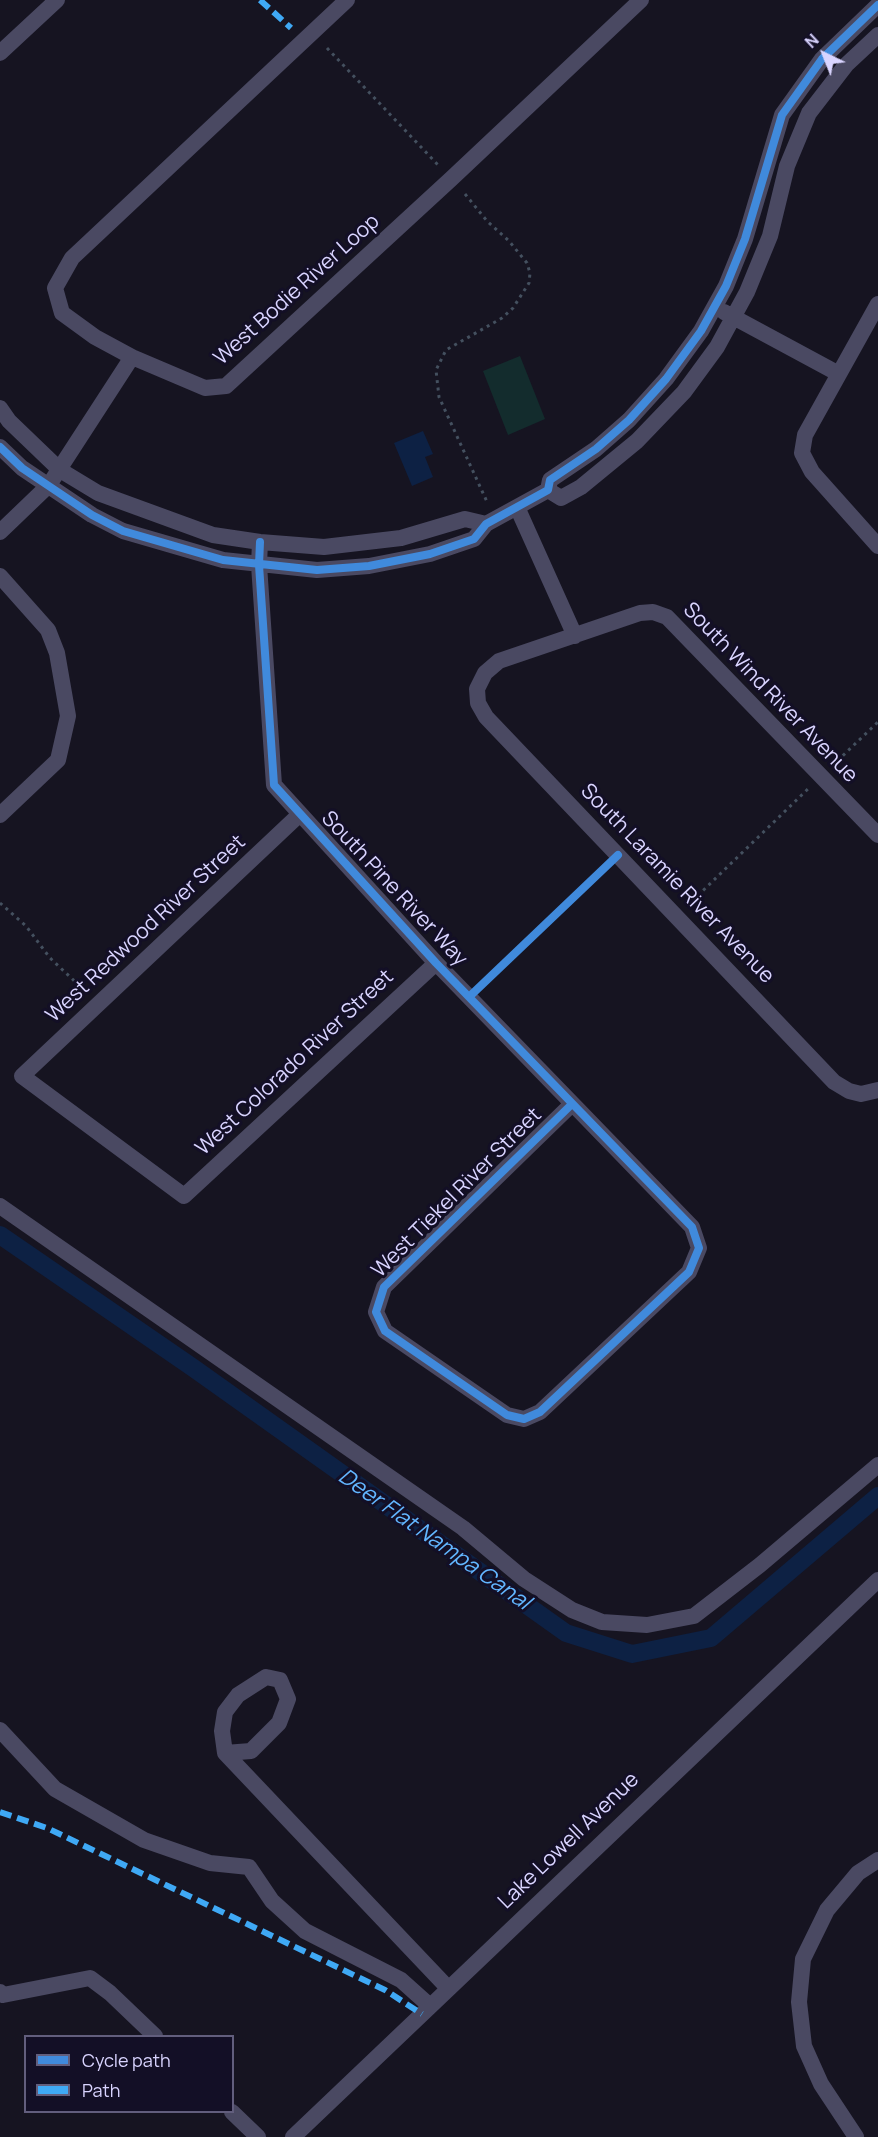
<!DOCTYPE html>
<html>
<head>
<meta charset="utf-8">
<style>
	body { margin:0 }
	#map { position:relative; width:878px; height:2137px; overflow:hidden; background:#161421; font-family:Manrope,sans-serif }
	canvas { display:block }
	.legend { position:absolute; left:24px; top:2035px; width:210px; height:78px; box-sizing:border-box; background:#130f26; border:2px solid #625e7d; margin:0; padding:8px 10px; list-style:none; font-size:18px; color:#d9d4ff }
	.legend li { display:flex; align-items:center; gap:12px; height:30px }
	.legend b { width:30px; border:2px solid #625e7d }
	.north { position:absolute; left:794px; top:24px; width:60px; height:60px; -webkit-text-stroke:4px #130f26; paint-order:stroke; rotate:317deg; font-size:16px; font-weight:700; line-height:24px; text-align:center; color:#d9d4ff }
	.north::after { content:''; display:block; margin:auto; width:21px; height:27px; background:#d9d4ff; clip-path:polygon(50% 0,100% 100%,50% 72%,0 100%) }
</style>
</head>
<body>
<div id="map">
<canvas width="878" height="2137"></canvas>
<ul class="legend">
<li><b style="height:8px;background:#408adc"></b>Cycle path</li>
<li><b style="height:8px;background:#3fa9f5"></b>Path</li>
</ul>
<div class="north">N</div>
</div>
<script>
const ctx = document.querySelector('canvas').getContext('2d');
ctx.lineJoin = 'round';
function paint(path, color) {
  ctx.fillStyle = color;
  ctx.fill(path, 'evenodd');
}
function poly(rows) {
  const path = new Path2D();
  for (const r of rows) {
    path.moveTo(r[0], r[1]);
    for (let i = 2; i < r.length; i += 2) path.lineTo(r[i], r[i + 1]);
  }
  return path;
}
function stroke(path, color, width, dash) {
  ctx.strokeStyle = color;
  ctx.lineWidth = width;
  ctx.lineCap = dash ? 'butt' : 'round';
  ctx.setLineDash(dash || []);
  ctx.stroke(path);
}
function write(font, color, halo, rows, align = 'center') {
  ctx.font = font + ' Manrope,sans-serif';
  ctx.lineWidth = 6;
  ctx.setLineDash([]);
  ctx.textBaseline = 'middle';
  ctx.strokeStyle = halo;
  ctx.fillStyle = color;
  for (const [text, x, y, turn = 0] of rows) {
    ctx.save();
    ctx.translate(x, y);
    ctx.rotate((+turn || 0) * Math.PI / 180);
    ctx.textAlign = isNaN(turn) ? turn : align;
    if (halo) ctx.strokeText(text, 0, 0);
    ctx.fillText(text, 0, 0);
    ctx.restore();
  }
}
paint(poly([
	[520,356,545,419,508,435,483,371]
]), '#132c2d');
paint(poly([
	[423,431,433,454,425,457,433,477,412,486,394,443]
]), '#0d2144');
stroke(poly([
	[0,1235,192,1367,566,1633,632,1654,711,1638,878,1496]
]), '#0d2144', 18);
stroke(poly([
	[327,48,439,166],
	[465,194,487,221,509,241,527,263,530,273,529,283,513,308,502,318,446,350,436,370,439,397,488,504],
	[832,766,878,722],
	[0,903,26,926,50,958,84,990],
	[687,906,810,787]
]), '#44505f', 3, [3, 4.5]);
stroke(poly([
	[347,0,72,258,55,288,62,313,95,337,132,357,205,388,226,386,451,179,641,0],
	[0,53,57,0],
	[878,304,805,435,802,453,812,472,878,546],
	[724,312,839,374],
	[0,408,9,421,60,470,98,493,213,535,260,542,324,547,401,538,465,519,486,524],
	[0,447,22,468,92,515,123,531,223,560,317,570,369,566,430,554,474,539,486,524,548,490,550,480,596,449,629,420,666,379,701,331,726,286,745,239,782,115,822,59,878,5],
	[548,490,561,498,581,487,637,441,684,392,717,347,747,292,770,236,787,166,809,113,846,65,878,35],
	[517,507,575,636],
	[0,532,49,485,132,357],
	[260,542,259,565,274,785,436,963,469,997,692,1227,699,1248,689,1272,540,1412,524,1419,507,1415,385,1331,376,1312,384,1287,572,1104],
	[0,576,48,630,57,653,68,716,58,760,0,815],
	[300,814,22,1076,184,1196,436,963],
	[878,835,667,617,653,612,640,613,499,661,485,673,477,689,478,703,486,717,834,1082,849,1091,861,1094,878,1090],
	[0,1206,463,1528,524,1579,572,1610,602,1622,647,1625,694,1616,760,1565,878,1465],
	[266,1677,280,1680,288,1699,279,1723,251,1751,225,1753,222,1731,225,1712,238,1695,266,1677],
	[0,1730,55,1789,144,1840,210,1863,249,1867,272,1901,305,1931,401,1980,430,2006],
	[225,1753,448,1988],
	[0,1992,3,1995,90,1978,110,1993,155,2036],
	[232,2112,258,2137],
	[293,2137,878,1580],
	[856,2137,821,2084,804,2046,799,2002,803,1959,827,1910,858,1873,878,1860]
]), '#4a4962', 16);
stroke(poly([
	[260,0,291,28],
	[0,1812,47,1828,120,1863,385,1990,422,2014]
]), '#3fa9f5', 6, [12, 6]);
stroke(poly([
	[0,447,22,468,92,515,123,531,223,560,317,570,369,566,430,554,474,539,486,524,548,490,550,480,596,449,629,420,666,379,701,331,726,286,745,239,782,115,822,59,878,5],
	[260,542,259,565,274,785,436,963,469,997,692,1227,699,1248,689,1272,540,1412,524,1419,507,1415,385,1331,376,1312,384,1287,572,1104],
	[469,997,618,855]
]), '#408adc', 8);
write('21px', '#d9d4ff', '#130f26', [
	["West Bodie River Loop",297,290,-42],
	["South Wind River Avenue",770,693,46],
	["South Laramie River Avenue",677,884,46],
	["South Pine River Way",394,889,47],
	["West Redwood River Street",146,929,-43],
	["West Colorado River Street",295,1063,-43],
	["West Tiekel River Street",457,1193,-45],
	["Lake Lowell Avenue",569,1841,-44]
]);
write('italic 22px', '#62b6ff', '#130f26', [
	["Deer Flat Nampa Canal",434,1540,35]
]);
</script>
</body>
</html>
